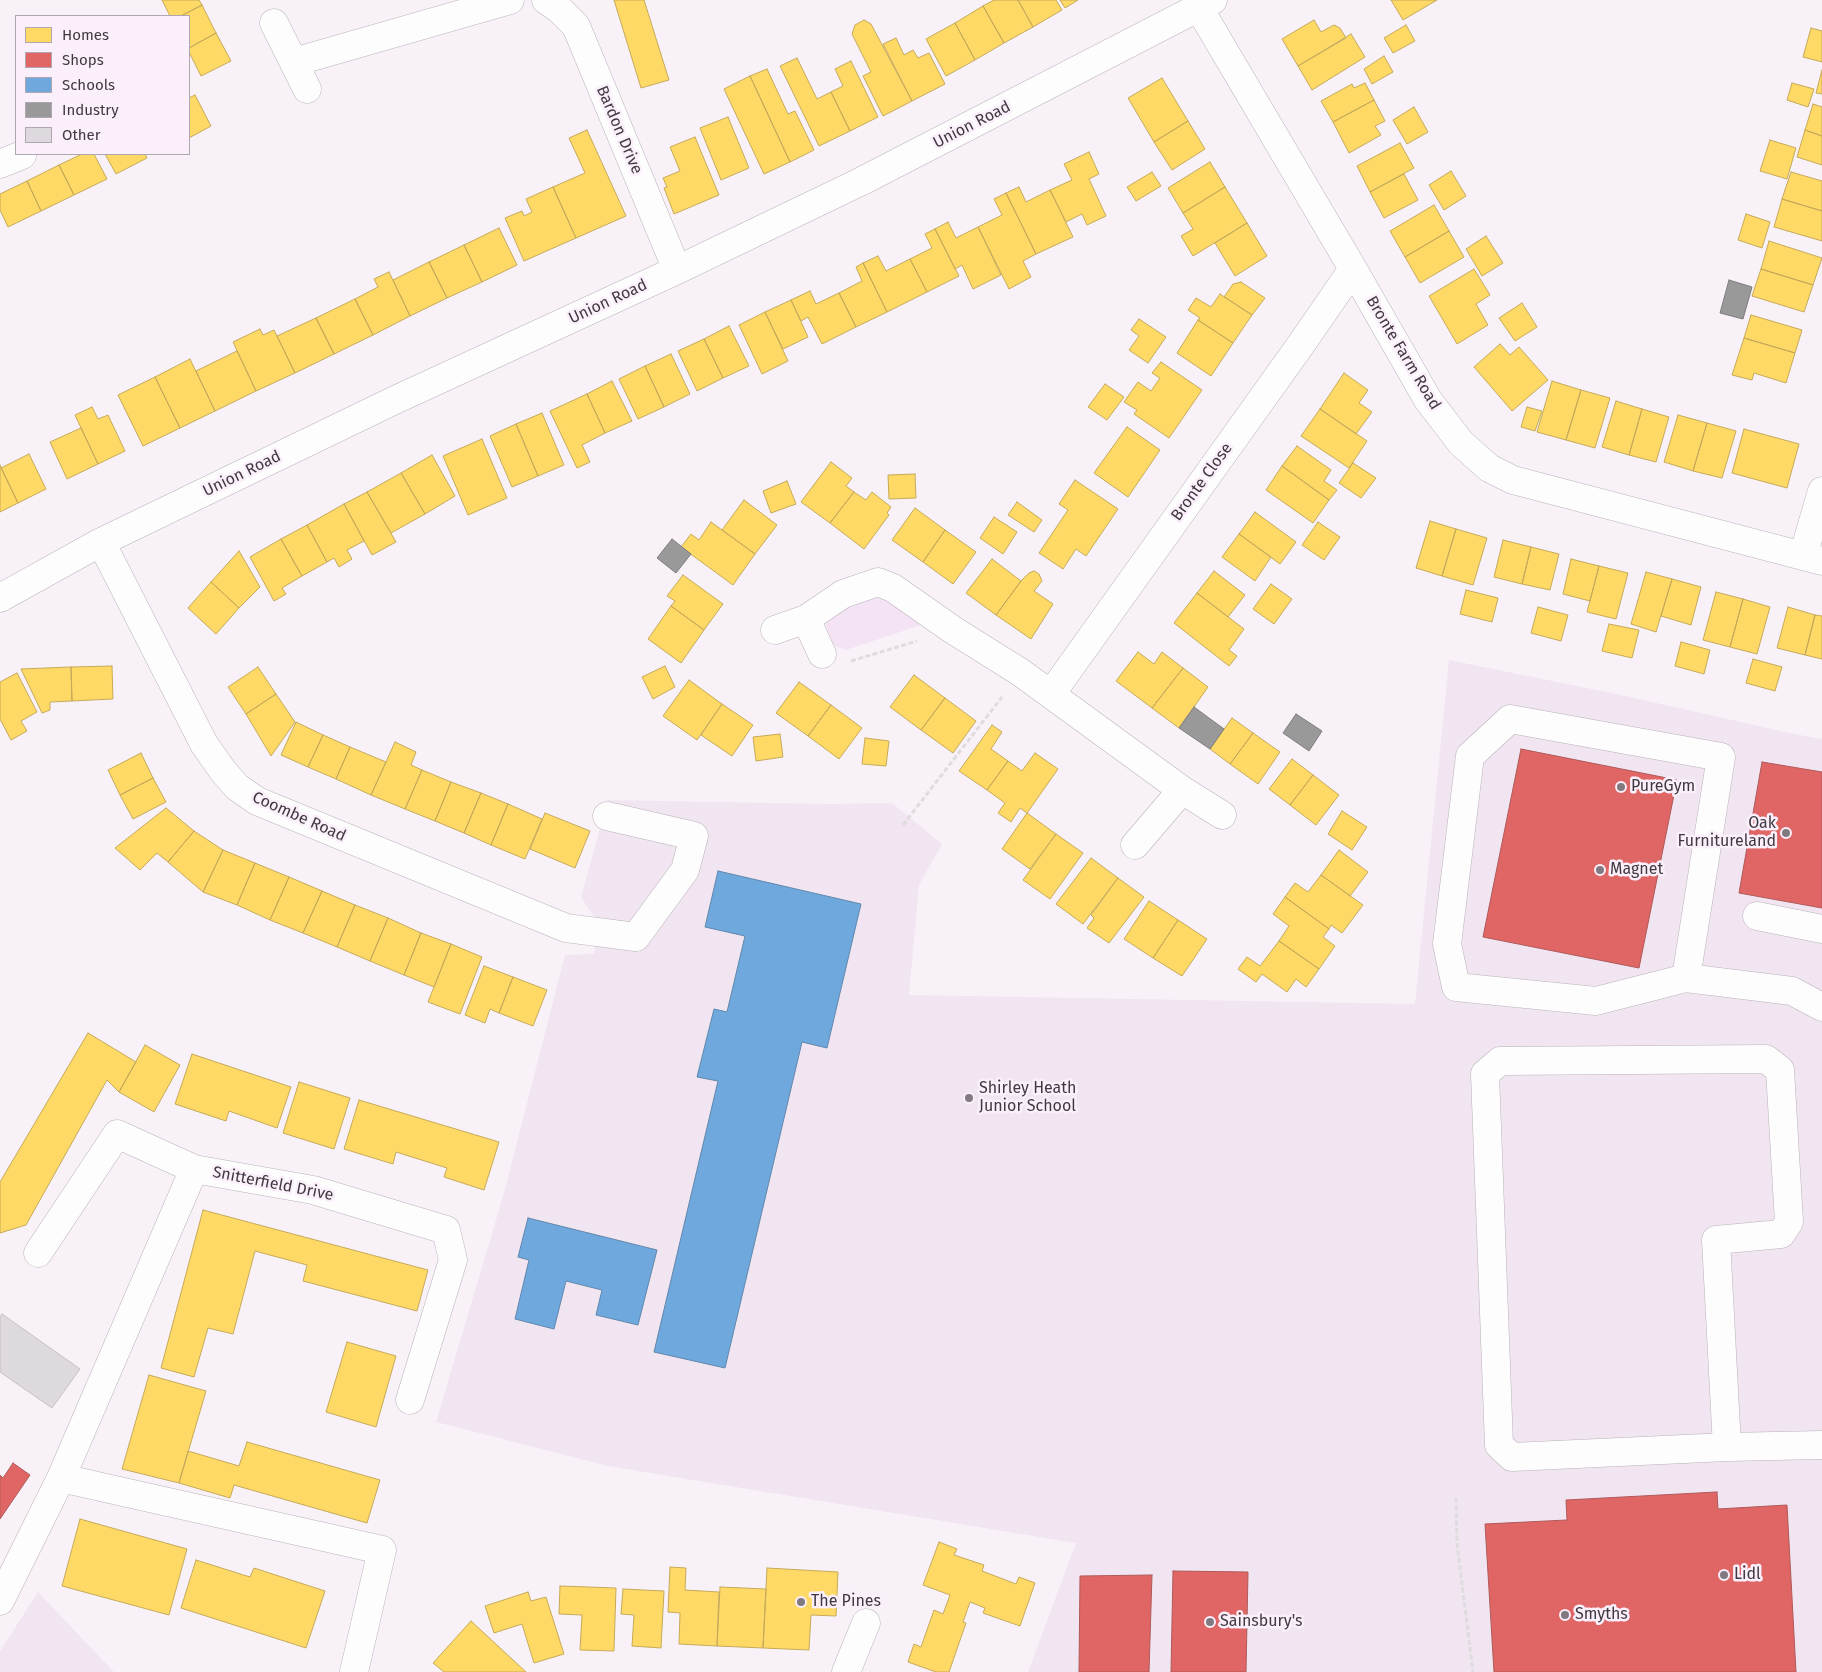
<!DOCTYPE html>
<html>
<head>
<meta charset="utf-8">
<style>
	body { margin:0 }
	#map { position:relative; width:1822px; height:1672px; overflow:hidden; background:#f8f2f8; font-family:"Fira Sans",sans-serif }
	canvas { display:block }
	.legend { position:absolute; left:15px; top:15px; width:175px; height:140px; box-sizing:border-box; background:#faeffb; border:1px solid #afa7b0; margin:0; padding:6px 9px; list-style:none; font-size:15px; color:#3f3a3f }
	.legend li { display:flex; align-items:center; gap:10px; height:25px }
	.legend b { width:25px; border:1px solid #afa7b0 }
</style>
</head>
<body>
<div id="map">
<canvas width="1822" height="1672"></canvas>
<ul class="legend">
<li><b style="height:14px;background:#ffd966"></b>Homes</li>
<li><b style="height:14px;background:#e06666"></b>Shops</li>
<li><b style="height:14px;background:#6fa8dc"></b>Schools</li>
<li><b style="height:14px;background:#999"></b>Industry</li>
<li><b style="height:14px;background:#ded9de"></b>Other</li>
</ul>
</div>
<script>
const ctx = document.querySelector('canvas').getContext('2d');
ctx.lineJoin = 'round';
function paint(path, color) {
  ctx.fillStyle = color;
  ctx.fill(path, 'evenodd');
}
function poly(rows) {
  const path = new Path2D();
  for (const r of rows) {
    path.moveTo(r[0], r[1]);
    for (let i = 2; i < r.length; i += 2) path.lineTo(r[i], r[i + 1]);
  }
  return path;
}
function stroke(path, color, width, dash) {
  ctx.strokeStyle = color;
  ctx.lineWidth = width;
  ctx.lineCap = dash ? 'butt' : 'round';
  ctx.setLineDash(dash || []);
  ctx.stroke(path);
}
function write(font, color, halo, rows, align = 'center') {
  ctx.font = font + ' "Fira Sans",sans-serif';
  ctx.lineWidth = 5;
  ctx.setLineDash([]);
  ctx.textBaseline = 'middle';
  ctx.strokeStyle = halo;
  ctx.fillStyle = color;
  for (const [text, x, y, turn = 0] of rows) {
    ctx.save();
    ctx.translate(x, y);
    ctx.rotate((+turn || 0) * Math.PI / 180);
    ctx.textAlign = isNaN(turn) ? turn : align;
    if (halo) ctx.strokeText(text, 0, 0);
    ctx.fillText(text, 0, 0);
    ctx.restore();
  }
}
paint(poly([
	[1449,660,1621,695,1794,734,1822,739,1822,1672,1028,1672,1076,1543,608,1466,436,1422,504,1193,565,955,594,954,598,932,601,927,581,897,608,800,829,804,892,803,942,844,919,885,909,995,1415,1004],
	[38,1592,114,1672,0,1672,0,1651]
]), '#f0e5f0');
paint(poly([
	[871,591,927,623,846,650,833,645,825,623]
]), '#f4e2f5');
const homes = poly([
	[162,0,199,0,202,5,181,16,170,16,162,0],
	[614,0,644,0,669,80,641,88,614,0],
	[994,0,1018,0,1033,27,1004,43,983,6,994,0],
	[1018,0,1056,0,1062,10,1033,27,1018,0],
	[1060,0,1078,0,1065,8,1060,0],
	[1391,0,1437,0,1403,20,1391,0],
	[202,5,216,33,189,48,189,16,181,16,202,5],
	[983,6,1004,43,975,60,955,23,983,6],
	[864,20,871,24,912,101,883,116,863,76,871,72,852,34,855,25,864,20],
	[1314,20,1321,32,1334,25,1340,28,1346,38,1298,66,1282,39,1314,20],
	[955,23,975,60,946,76,926,39,955,23],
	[1406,25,1415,41,1393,53,1384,38,1406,25],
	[1811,28,1822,31,1822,62,1803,57,1811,28],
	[216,33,231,61,201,76,189,52,189,48,216,33],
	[1351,34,1365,57,1312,90,1298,66,1351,34],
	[896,38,904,55,913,50,918,58,929,53,945,84,912,101,883,44,896,38],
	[1384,56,1393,72,1372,84,1364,69,1384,56],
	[797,58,817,99,831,92,850,131,819,146,780,66,797,58],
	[851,61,878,117,850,131,831,92,843,86,835,69,851,61],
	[767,69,788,114,795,111,814,150,790,162,750,76,767,69],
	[1822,70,1822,94,1816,93,1822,70],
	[750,76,790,162,764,174,724,89,750,76],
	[1162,78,1188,121,1154,142,1128,98,1162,78],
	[1365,83,1374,100,1333,122,1321,101,1352,84,1354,88,1365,83],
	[1792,83,1814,89,1808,107,1787,100,1792,83],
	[195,95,211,126,189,138,189,98,195,95],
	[1374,100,1385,121,1375,126,1381,135,1349,153,1333,122,1374,100],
	[1813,104,1822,107,1822,136,1805,130,1813,104],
	[1414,107,1428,132,1407,144,1393,120,1414,107],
	[728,117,749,168,721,180,700,128,728,117],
	[1188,121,1205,149,1172,170,1154,142,1188,121],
	[587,130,626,216,576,238,553,187,585,173,569,138,587,130],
	[1805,130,1822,136,1822,165,1797,157,1805,130],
	[695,137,719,195,674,214,664,188,667,187,663,178,680,171,670,147,695,137],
	[1770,140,1796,148,1787,179,1760,171,1770,140],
	[1400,143,1414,168,1370,192,1357,166,1400,143],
	[1089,152,1099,174,1089,179,1106,216,1087,225,1082,214,1066,222,1050,190,1072,180,1064,164,1089,152],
	[82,154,94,154,107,179,74,195,59,165,82,154],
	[105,154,145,154,147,158,116,174,105,154],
	[1210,162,1225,187,1183,213,1168,188,1210,162],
	[59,165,74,195,41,211,27,181,59,165],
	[1451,171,1466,196,1444,210,1429,185,1451,171],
	[1152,172,1161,186,1136,201,1127,187,1152,172],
	[1791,172,1822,181,1822,211,1782,199,1791,172],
	[1404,174,1418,200,1384,218,1370,192,1404,174],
	[27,181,41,211,8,227,0,210,0,194,27,181],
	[553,187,576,238,524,261,505,218,522,211,524,216,532,212,526,199,553,187],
	[1019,187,1026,202,1050,190,1073,237,1036,254,1006,193,1019,187],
	[1225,187,1247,223,1193,256,1181,236,1193,229,1183,213,1225,187],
	[1006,193,1036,254,1023,261,1031,277,1009,289,978,227,1002,215,994,199,1006,193],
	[1782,199,1822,211,1822,241,1774,227,1782,199],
	[1434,205,1449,231,1405,257,1390,231,1434,205],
	[1746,214,1770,222,1762,248,1738,240,1746,214],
	[948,222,956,238,978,227,1001,275,973,289,962,265,955,269,935,229,948,222],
	[1247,223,1267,256,1235,276,1215,243,1247,223],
	[499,228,517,265,482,282,464,245,499,228],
	[935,229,959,276,927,292,910,259,932,248,925,234,935,229],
	[1449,231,1464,257,1420,283,1405,257,1449,231],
	[1486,236,1503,263,1482,276,1466,249,1486,236],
	[1769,241,1822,258,1813,285,1761,269,1769,241],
	[464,245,482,282,447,298,429,262,464,245],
	[878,256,886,271,910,259,927,292,887,312,863,263,878,256],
	[429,262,447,298,410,316,393,280,429,262],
	[863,263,887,312,856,327,839,293,862,281,856,267,863,263],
	[1474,269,1490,295,1476,304,1488,325,1457,344,1429,296,1474,269],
	[1761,269,1813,285,1804,312,1752,296,1761,269],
	[389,272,410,316,373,335,355,299,378,287,374,279,389,272],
	[1241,282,1265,298,1252,315,1224,297,1233,284,1241,282],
	[810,291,816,304,839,293,856,327,822,344,808,317,801,321,791,300,810,291],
	[1220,294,1252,315,1233,343,1198,320,1200,318,1188,310,1196,298,1211,307,1220,294],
	[355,299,373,335,334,354,316,318,355,299],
	[791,300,808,337,783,349,765,312,791,300],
	[1522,303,1537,327,1515,341,1499,318,1522,303],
	[765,312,788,361,762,374,739,325,765,312],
	[1751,315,1802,330,1795,353,1744,338,1751,315],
	[316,318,334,354,295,373,277,336,316,318],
	[1139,319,1166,337,1148,363,1129,350,1139,336,1131,330,1139,319],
	[1198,320,1233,343,1211,376,1177,353,1198,320],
	[729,326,749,366,723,378,704,339,729,326],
	[260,329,263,335,274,330,295,373,256,391,233,342,260,329],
	[1744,338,1795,353,1786,383,1754,373,1752,380,1732,375,1744,338],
	[704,339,723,378,697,391,678,351,704,339],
	[1500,344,1510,355,1519,347,1548,380,1512,411,1474,367,1500,344],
	[237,351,256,391,215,411,196,371,237,351],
	[671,354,690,394,664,407,645,366,671,354],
	[190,359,215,411,180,428,155,377,190,359],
	[1161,362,1202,390,1169,438,1134,414,1137,410,1124,402,1138,382,1151,391,1160,378,1152,373,1161,362],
	[645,366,664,407,638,419,619,379,645,366],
	[1344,373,1368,390,1359,403,1372,412,1356,434,1320,409,1344,373],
	[155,377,180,428,143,446,118,395,155,377],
	[612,381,632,421,605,433,587,394,612,381],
	[1552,381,1581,390,1566,440,1537,432,1552,381],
	[1105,384,1124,397,1107,420,1088,407,1105,384],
	[1581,390,1610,398,1595,448,1566,440,1581,390],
	[587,394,605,433,582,445,590,462,577,468,550,411,587,394],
	[1616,401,1642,409,1629,455,1602,447,1616,401],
	[92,407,98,419,108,415,125,451,98,464,75,415,92,407],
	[1527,407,1542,411,1535,431,1521,427,1527,407],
	[1320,409,1367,441,1349,468,1301,436,1320,409],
	[1642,409,1669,417,1656,462,1629,455,1642,409],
	[542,413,564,465,538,476,516,424,542,413],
	[1678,415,1707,423,1693,471,1664,462,1678,415],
	[1707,423,1736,431,1722,478,1693,471,1707,423],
	[516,424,538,476,512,487,490,436,516,424],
	[1127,427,1160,450,1128,497,1094,473,1127,427],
	[81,428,98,464,67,479,50,442,81,428],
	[1744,429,1799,444,1787,488,1732,473,1744,429],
	[482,439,507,498,468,515,443,456,482,439],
	[1297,446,1331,470,1324,481,1337,490,1329,500,1282,466,1297,446],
	[29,454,46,489,18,503,1,468,29,454],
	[432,455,455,496,425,514,401,473,432,455],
	[831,462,852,478,846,486,854,492,830,523,801,502,831,462],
	[1353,463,1376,478,1361,498,1339,483,1353,463],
	[0,465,18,503,0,512,0,465],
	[1282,466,1329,500,1313,523,1266,490,1282,466],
	[401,473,425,514,391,533,367,492,401,473],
	[915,474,916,498,889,499,888,475,915,474],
	[1075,480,1118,509,1086,556,1076,549,1063,569,1039,553,1068,510,1059,504,1075,480],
	[787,481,796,504,771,513,763,491,787,481],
	[367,492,396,542,372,555,344,504,367,492],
	[854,492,866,500,872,492,891,507,887,513,889,515,864,549,830,523,854,492],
	[744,500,777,525,755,554,722,530,744,500],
	[1017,502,1042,520,1034,532,1008,515,1017,502],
	[344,504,364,541,347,550,352,559,339,567,334,558,327,562,307,525,344,504],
	[915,508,945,530,923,562,892,540,915,508],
	[1255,512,1296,542,1280,564,1239,534,1255,512],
	[994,517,1017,532,1003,554,980,538,994,517],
	[1430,521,1456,529,1442,576,1416,568,1430,521],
	[711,522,755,554,733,585,681,547,691,534,699,540,711,522],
	[1318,522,1340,537,1324,560,1302,545,1318,522],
	[307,525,327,562,302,576,281,539,307,525],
	[1456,529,1487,538,1473,585,1442,576,1456,529],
	[945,530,976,552,953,584,923,562,945,530],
	[1239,534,1271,557,1255,581,1222,557,1239,534],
	[281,539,302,576,282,588,286,594,274,601,250,557,281,539],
	[1503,540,1531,547,1522,584,1494,577,1503,540],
	[1531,547,1559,554,1550,590,1522,584,1531,547],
	[239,551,260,587,239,608,211,582,239,551],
	[992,559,1021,581,996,615,966,593,992,559],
	[1571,559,1599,566,1590,601,1563,594,1571,559],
	[1599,566,1628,573,1616,619,1587,612,1599,566],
	[1034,571,1039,574,1042,581,1034,591,1053,604,1031,639,996,615,1021,581,1029,573,1034,571],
	[1214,571,1245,595,1228,617,1197,593,1214,571],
	[1646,572,1672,579,1656,632,1631,624,1646,572],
	[683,575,723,604,704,630,671,606,675,601,667,596,683,575],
	[1672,579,1701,587,1691,625,1661,616,1672,579],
	[211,582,239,608,216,634,188,608,211,582],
	[1271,584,1292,599,1274,624,1253,609,1271,584],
	[1466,590,1498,598,1492,622,1460,614,1466,590],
	[1716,592,1743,599,1730,647,1703,640,1716,592],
	[1197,593,1244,629,1229,650,1237,656,1229,666,1174,623,1197,593],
	[1743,599,1770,607,1757,654,1730,647,1743,599],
	[671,606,704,630,681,663,648,639,671,606],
	[1538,607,1568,615,1561,641,1531,633,1538,607],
	[1788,607,1815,615,1805,655,1777,648,1788,607],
	[1815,615,1822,616,1822,659,1805,655,1815,615],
	[1609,624,1639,630,1632,658,1602,651,1609,624],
	[1681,642,1710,650,1704,674,1675,666,1681,642],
	[1138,652,1154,664,1162,652,1183,668,1152,708,1116,681,1138,652],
	[1753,659,1782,667,1775,691,1746,683,1753,659],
	[112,666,113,699,72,701,71,667,112,666],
	[665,666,675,687,653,699,642,677,665,666],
	[71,667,72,701,50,702,50,710,42,713,21,669,71,667],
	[258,667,276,694,246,714,228,687,258,667],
	[1183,668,1208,687,1179,728,1152,708,1183,668],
	[17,673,37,712,21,721,27,731,11,740,0,719,0,682,17,673],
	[914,675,945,698,921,730,890,707,914,675],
	[689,680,722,704,697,740,663,716,689,680],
	[799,682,831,705,808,736,776,713,799,682],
	[276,694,295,722,271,756,246,714,276,694],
	[945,698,976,721,953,753,921,730,945,698],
	[722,704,753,725,732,756,701,735,722,704],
	[831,705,862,728,839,759,808,736,831,705],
	[1232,718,1253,733,1230,764,1210,749,1232,718],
	[296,722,323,735,308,767,281,755,296,722],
	[992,725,1002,732,991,749,1008,761,987,790,959,771,992,725],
	[1253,733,1280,752,1258,784,1230,764,1253,733],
	[780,734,783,757,756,761,753,737,780,734],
	[323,735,350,747,336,779,308,767,323,735],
	[865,738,889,741,886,766,862,764,865,738],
	[395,742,416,752,411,765,422,770,405,809,371,795,395,742],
	[350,747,386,762,371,795,336,779,350,747],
	[141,753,153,778,120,795,108,770,141,753],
	[1035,753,1058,769,1027,813,1020,808,1011,822,998,813,1005,803,987,790,1008,761,1022,771,1035,753],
	[1292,759,1313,775,1290,805,1269,789,1292,759],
	[422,770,451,782,435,821,405,809,422,770],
	[1313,775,1339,795,1316,825,1290,805,1313,775],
	[153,778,166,802,133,819,120,795,153,778],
	[451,782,481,793,464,833,435,821,451,782],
	[481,793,508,804,491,845,464,833,481,793],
	[508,804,542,819,525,859,491,845,508,804],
	[166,808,194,831,168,862,157,853,140,870,115,848,166,808],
	[1342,811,1367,827,1352,850,1328,834,1342,811],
	[545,813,590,831,575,868,530,849,545,813],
	[1027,813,1056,834,1030,869,1002,849,1027,813],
	[194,831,223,850,203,892,168,862,194,831],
	[1056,834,1083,853,1050,899,1023,880,1056,834],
	[223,850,255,863,237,905,203,892,223,850],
	[1339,850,1368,872,1350,896,1321,875,1339,850],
	[1091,858,1118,878,1083,924,1056,904,1091,858],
	[255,863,289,877,270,920,237,905,255,863],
	[1321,875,1363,905,1342,933,1331,925,1329,929,1285,897,1295,883,1308,892,1321,875],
	[289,877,322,891,303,933,270,920,289,877],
	[1118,878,1144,897,1109,943,1087,928,1094,918,1091,915,1118,878],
	[322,891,355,905,337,947,303,933,322,891],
	[1285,897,1329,929,1323,937,1335,946,1319,969,1279,941,1289,926,1273,914,1285,897],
	[1149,901,1178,920,1153,958,1124,939,1149,901],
	[355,905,388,918,370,961,337,947,355,905],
	[388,918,421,933,404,975,370,961,388,918],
	[1178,920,1207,939,1182,976,1153,958,1178,920],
	[421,933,451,944,434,987,404,975,421,933],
	[1279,941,1319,969,1306,987,1296,979,1287,992,1262,974,1256,982,1238,969,1247,957,1260,966,1279,941],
	[451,944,482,957,460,1014,428,1002,451,944],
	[484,966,513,977,499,1013,490,1009,485,1023,465,1015,484,966],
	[513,977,547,990,533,1026,499,1013,513,977],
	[88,1033,136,1062,119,1092,107,1080,26,1225,0,1233,0,1182,88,1033],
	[145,1045,180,1065,154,1112,119,1092,145,1045],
	[192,1054,291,1087,277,1128,229,1111,226,1121,175,1104,192,1054],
	[299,1082,350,1098,334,1149,283,1133,299,1082],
	[359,1100,499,1142,484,1190,444,1177,447,1168,396,1152,393,1164,344,1149,359,1100],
	[203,1210,428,1270,417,1311,303,1281,307,1265,255,1251,233,1334,208,1328,194,1377,161,1368,203,1210],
	[347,1342,396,1356,376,1427,326,1412,347,1342],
	[149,1375,206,1391,179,1483,122,1469,149,1375],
	[247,1442,380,1480,367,1523,234,1485,230,1498,179,1483,188,1451,239,1466,247,1442],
	[80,1519,187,1549,169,1615,62,1586,80,1519],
	[939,1542,957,1549,954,1555,984,1565,982,1571,1016,1584,1019,1577,1035,1583,1020,1626,983,1613,985,1608,970,1602,963,1622,966,1623,949,1672,936,1672,908,1662,914,1644,921,1647,934,1610,943,1614,950,1595,923,1585,939,1542],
	[196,1560,250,1577,254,1568,325,1591,306,1648,181,1608,196,1560],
	[670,1567,686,1568,685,1590,719,1592,717,1646,679,1644,680,1613,668,1612,670,1567],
	[767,1568,838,1572,836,1616,811,1615,809,1650,763,1648,767,1568],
	[560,1586,616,1588,614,1651,580,1650,582,1615,559,1614,560,1586],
	[720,1587,766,1589,763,1648,717,1646,720,1587],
	[623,1589,664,1591,661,1648,632,1646,634,1615,621,1614,623,1589],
	[528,1592,531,1601,546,1597,564,1654,534,1663,522,1624,494,1633,485,1606,528,1592],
	[471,1621,526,1672,444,1672,433,1663,471,1621]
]);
paint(homes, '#ffd966');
stroke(homes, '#c5a95a', 1);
const shops = poly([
	[1521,749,1677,780,1639,968,1483,937,1521,749],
	[1762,762,1822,772,1822,908,1739,893,1762,762],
	[13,1463,30,1475,0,1519,0,1475,3,1478,13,1463],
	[1717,1492,1718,1509,1787,1505,1796,1672,1494,1672,1485,1524,1567,1520,1566,1500,1717,1492],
	[1173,1571,1248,1572,1246,1672,1171,1672,1173,1571],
	[1152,1575,1149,1672,1079,1672,1080,1576,1152,1575]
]);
paint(shops, '#e06666');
stroke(shops, '#b0595a', 1);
const schools = poly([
	[718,871,861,904,827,1048,802,1042,725,1368,654,1352,718,1081,697,1077,714,1009,727,1012,745,936,705,927,718,871],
	[528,1218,657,1250,638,1325,596,1315,602,1290,566,1281,554,1329,515,1319,529,1260,518,1257,528,1218]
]);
paint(schools, '#6fa8dc');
stroke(schools, '#6187ad', 1);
const industry = poly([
	[1729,280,1752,287,1743,319,1720,313,1729,280],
	[672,539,691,554,676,573,657,558,672,539],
	[1194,707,1224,729,1210,749,1179,728,1194,707],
	[1296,714,1322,731,1309,751,1283,733,1296,714]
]);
paint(industry, '#999');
stroke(industry, '#7e7c7e', 1);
const building = poly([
	[2,1314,80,1369,52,1408,0,1372,0,1317,2,1314]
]);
paint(building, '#ded9de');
stroke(building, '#c5c0c5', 1);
const minor = poly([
	[546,0,559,9,576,26,677,270],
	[1199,8,1353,269,1428,400,1461,443,1489,468,1513,480,1822,561],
	[274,23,307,89],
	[294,62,510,0],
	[0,164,22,155],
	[101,542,204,744,223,771,237,787,257,801,566,928,636,937,685,870,694,836,607,816],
	[1803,556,1822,491],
	[0,598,101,542,395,400,677,270,860,182,1213,0],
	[806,619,822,654],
	[775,630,806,619,843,594,878,582,893,588,953,630,1020,672,1182,790,1222,815],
	[1051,694,1302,343,1353,269],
	[1135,845,1182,790],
	[1757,916,1822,929],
	[1686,978,1721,757,1510,719,1470,756,1447,944,1456,987,1596,1001,1686,978,1792,991,1822,1007],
	[38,1253,117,1134,194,1169],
	[1727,1447,1716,1240,1781,1234,1789,1222,1780,1070,1766,1059,1500,1061,1485,1074,1499,1445,1512,1457,1727,1447,1822,1445],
	[61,1478,194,1169,313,1190,446,1230,453,1260,410,1400],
	[0,1601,61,1478,382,1550,354,1672],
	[846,1672,866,1623]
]);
stroke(minor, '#b8b3b8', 29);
stroke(poly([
	[851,661,917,641],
	[903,825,1002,697],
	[1456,1498,1457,1544,1473,1672]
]), '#dedcde', 3, [5, 2.5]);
stroke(minor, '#fefdfe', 28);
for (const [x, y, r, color] of [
	[1621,787,5,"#807a80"],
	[1786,833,5,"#807a80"],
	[1600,870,5,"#807a80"],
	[969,1098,5,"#807a80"],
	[1724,1575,5,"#807a80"],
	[801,1602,5,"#807a80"],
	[1565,1615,5,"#807a80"],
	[1210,1622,5,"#807a80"]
]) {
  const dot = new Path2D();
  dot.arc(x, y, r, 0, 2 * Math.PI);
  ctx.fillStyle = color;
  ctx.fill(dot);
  stroke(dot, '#faeffb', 2);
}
write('16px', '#3f3a3f', '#faeffb', [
	["Union Road",972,125,-27],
	["Bardon Drive",619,130,67],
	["Union Road",608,302,-25],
	["Bronte Farm Road",1403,353,59],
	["Union Road",242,474,-26],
	["Bronte Close",1202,482,-54],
	["Coombe Road",299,817,24],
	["Snitterfield Drive",273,1184,11]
]);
write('16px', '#3f3a3f', '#faeffb', [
	["PureGym",1631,787],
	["Oak",1776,824,"right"],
	["Furnitureland",1776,842,"right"],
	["Magnet",1610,870],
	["Shirley Heath",979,1089],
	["Junior School",979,1107],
	["Lidl",1734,1575],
	["The Pines",811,1602],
	["Smyths",1575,1615],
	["Sainsbury's",1220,1622]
], 'left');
</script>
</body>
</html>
